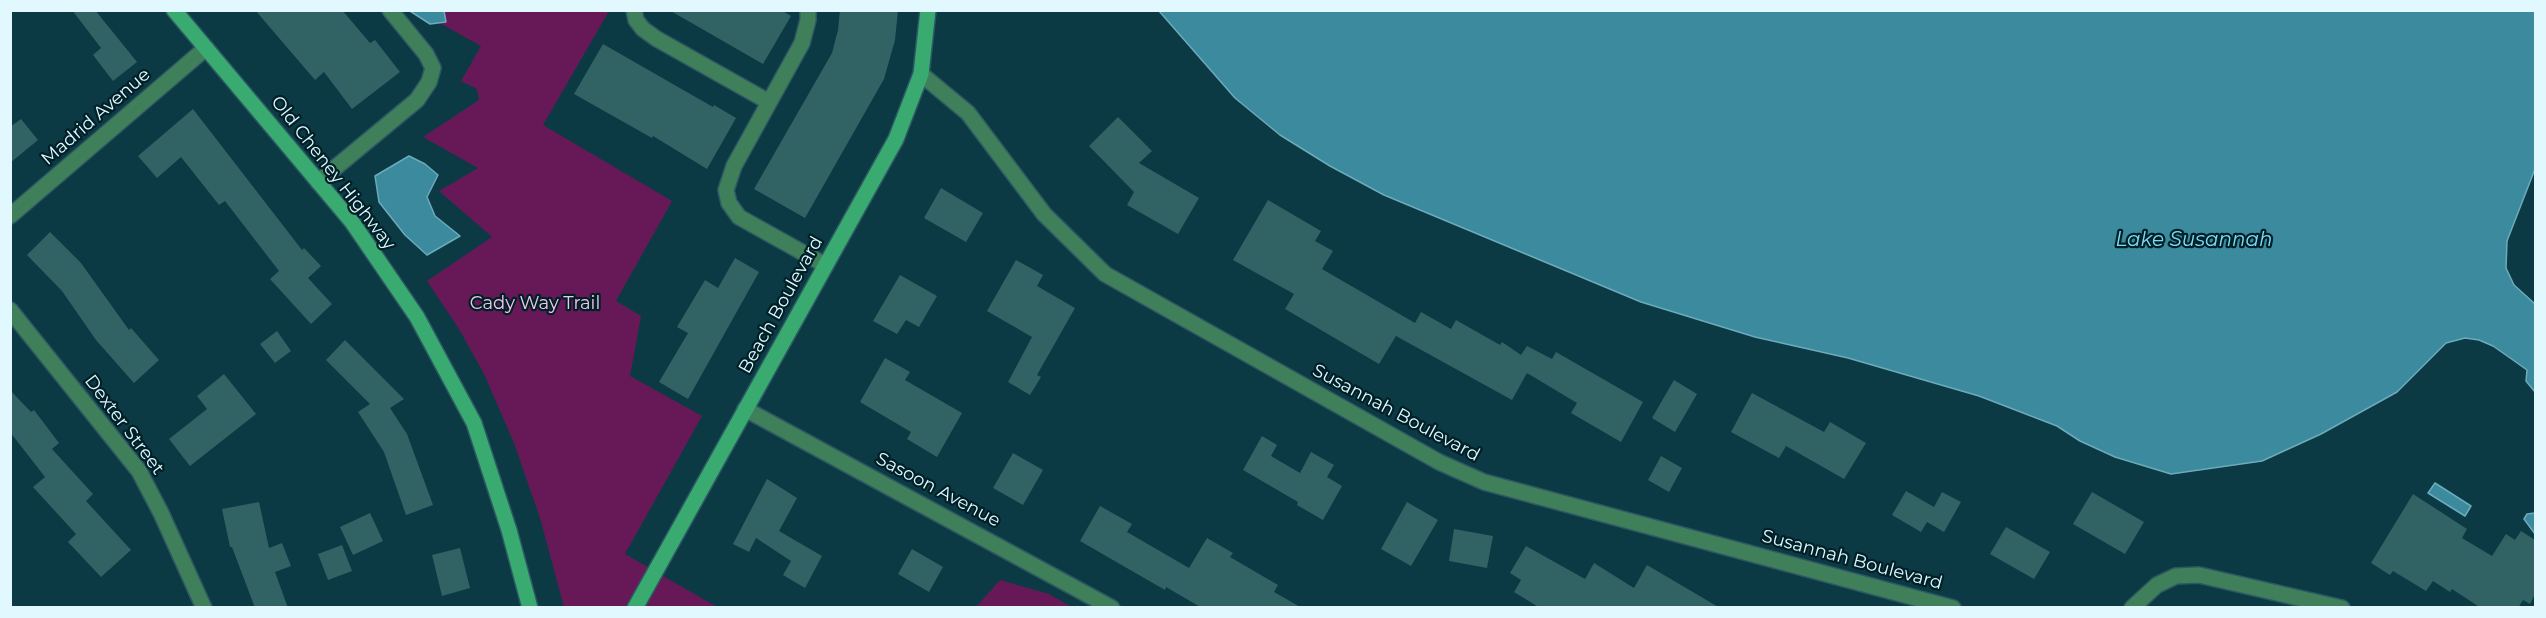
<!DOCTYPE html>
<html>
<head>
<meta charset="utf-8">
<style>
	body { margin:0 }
	#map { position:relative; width:2546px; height:618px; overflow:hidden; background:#0b3a45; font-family:Montserrat,sans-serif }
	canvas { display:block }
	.frame { position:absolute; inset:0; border:12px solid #e1f8ff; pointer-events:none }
</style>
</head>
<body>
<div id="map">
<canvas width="2546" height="618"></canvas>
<div class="frame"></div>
</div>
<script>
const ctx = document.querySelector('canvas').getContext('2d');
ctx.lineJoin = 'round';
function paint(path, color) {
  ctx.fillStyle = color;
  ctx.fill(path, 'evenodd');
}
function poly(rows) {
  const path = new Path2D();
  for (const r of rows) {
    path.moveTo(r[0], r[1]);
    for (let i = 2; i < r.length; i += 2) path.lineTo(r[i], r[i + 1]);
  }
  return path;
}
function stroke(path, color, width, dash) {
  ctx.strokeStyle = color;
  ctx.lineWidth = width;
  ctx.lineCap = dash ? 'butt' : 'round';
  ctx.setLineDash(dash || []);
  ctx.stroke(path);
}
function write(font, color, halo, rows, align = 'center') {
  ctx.font = font + ' Montserrat,sans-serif';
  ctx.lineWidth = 4.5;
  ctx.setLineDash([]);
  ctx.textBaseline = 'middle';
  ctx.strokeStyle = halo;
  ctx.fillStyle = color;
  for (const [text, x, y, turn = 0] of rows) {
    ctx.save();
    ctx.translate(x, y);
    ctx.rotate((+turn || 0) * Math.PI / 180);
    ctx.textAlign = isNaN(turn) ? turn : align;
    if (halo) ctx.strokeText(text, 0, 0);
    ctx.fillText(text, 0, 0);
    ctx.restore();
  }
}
paint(poly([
	[418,11,609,11,543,125,672,201,616,301,641,316,630,376,702,416,625,554,717,607,564,607,540,518,514,443,484,374,459,329,427,281,492,237,439,191,478,168,423,137,479,100,477,89,461,81,481,46],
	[1000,580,1049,594,1072,607,976,607]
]), '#671957');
const water = poly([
	[410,11,444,11,446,22,430,24,410,11],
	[1159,11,2535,11,2535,169,2507,241,2506,268,2514,285,2535,304,2535,392,2526,381,2527,370,2513,360,2493,346,2479,340,2465,338,2446,343,2397,392,2321,434,2262,461,2171,474,2115,457,2080,441,2057,426,1979,396,1848,358,1755,337,1641,302,1384,195,1330,166,1280,135,1235,98,1159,11],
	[409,156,425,164,438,175,427,197,435,216,460,236,427,255,405,235,379,202,375,176,409,156],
	[2435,483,2471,506,2465,516,2428,493,2435,483],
	[2535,513,2536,513,2535,534,2524,519,2527,514,2535,513]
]);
paint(water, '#3b8a9e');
stroke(water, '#6dabbb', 1.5);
paint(poly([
	[72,10,95,10,137,62,113,81,93,55,101,48],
	[255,10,342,10,370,43,375,40,400,72,352,109,324,72,315,80],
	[669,10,781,10,791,16,763,64],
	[840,10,898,10,895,40,884,79,805,218,754,189,832,53,838,30],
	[603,44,713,107,714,105,736,118,707,169,653,136,652,138,574,94],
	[193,109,302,250,304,248,321,266,308,278,332,304,311,324,270,279,279,271,225,201,219,205,181,157,157,178,138,156],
	[1118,117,1152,151,1139,163,1199,198,1178,234,1127,205,1134,192,1089,146],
	[21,119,38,140,10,163,10,127],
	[941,188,983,213,966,242,924,218],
	[1268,200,1321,231,1315,241,1333,251,1322,269,1415,323,1421,312,1451,329,1456,320,1500,345,1502,342,1521,355,1527,346,1552,359,1556,352,1643,402,1621,442,1571,413,1577,403,1527,373,1512,400,1396,336,1379,364,1285,309,1294,294,1233,260],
	[50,232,81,263,129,330,131,328,159,360,134,383,96,340,62,291,27,255],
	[735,258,759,272,688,399,659,382,688,333,677,327,705,280,718,288],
	[1016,260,1043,275,1037,286,1075,308,1037,375,1041,377,1030,395,1008,382,1032,337,987,311],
	[900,275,937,296,919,327,906,320,897,334,873,321],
	[277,331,291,351,275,363,260,344],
	[345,340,404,399,390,408,407,434,433,505,406,515,384,452,358,412,370,404,326,360],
	[885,358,910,372,905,380,962,413,937,457,907,439,911,432,860,402],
	[224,374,256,414,190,466,169,439,207,409,197,396],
	[1674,380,1697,394,1675,432,1652,418],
	[10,390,31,412,34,410,59,443,52,449,93,494,86,501,131,550,101,577,68,542,76,534,33,487,45,477,10,432],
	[1752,393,1824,432,1830,422,1866,443,1844,479,1786,446,1779,458,1731,432],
	[1262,436,1277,445,1271,456,1300,473,1311,452,1334,465,1327,477,1342,486,1323,520,1297,505,1298,502,1243,470],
	[1013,453,1043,470,1023,505,993,488],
	[1661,456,1682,468,1669,492,1648,480],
	[767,479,797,498,779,531,822,556,805,588,783,575,791,561,756,538,749,552,733,544],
	[1906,491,1934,507,1942,492,1961,502,1944,532,1927,522,1921,532,1892,515],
	[2092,492,2144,522,2125,554,2073,524],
	[2413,494,2467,529,2462,538,2492,556,2506,534,2515,540,2521,531,2535,540,2535,594,2530,604,2523,600,2518,608,2481,608,2452,589,2450,592,2433,581,2426,591,2393,571,2390,575,2371,563],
	[259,502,269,548,282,543,291,566,275,572,288,608,255,608,232,547,230,547,222,509],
	[1407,502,1438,520,1411,566,1381,549],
	[1100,506,1132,524,1127,532,1189,568,1207,538,1233,553,1230,557,1278,585,1274,592,1302,608,1202,608,1166,587,1165,590,1080,541],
	[370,513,383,541,353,555,340,527],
	[2006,527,2050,552,2034,579,1990,554],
	[1454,529,1493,536,1487,568,1449,561],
	[342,545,352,571,328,580,318,554],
	[1526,546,1585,579,1594,563,1634,588,1647,565,1720,608,1540,608,1514,592,1521,580,1510,573],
	[460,548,470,588,442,596,432,555],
	[912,549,943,567,929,592,898,574]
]), '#316364');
const street = poly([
	[634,10,636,20,643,29,657,39,769,102],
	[808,10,808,20,802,43,734,166,726,190,729,203,739,217,825,265],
	[921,74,968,113,1044,214,1105,274,1439,462,1484,482,1953,608],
	[318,182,417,100,429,82,433,68,426,54,390,10],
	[10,216,206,48],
	[10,310,139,471,161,513,204,608],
	[745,409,1112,608],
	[2132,608,2157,585,2176,576,2199,575,2342,608]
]);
const secondary = poly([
	[174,10,352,222,417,317,474,423,509,530,530,608],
	[635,608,896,139,921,74,928,10]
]);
stroke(street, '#2d5863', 18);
stroke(secondary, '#2d5863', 18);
stroke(street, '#3f805b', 15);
stroke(secondary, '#39aa70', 15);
write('18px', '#e1f8ff', '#002028', [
	["Madrid Avenue",96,117,-41],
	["Old Cheney Highway",333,173,52],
	["Beach Boulevard",781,305,-61],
	["Susannah Boulevard",1396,413,28],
	["Dexter Street",124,425,53],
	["Sasoon Avenue",938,490,28],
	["Susannah Boulevard",1852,560,15]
]);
write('18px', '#f3c6e6', '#002028', [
	["Cady Way Trail",535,304]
]);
write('italic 20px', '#7addf7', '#002028', [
	["Lake Susannah",2194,240]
]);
</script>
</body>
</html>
